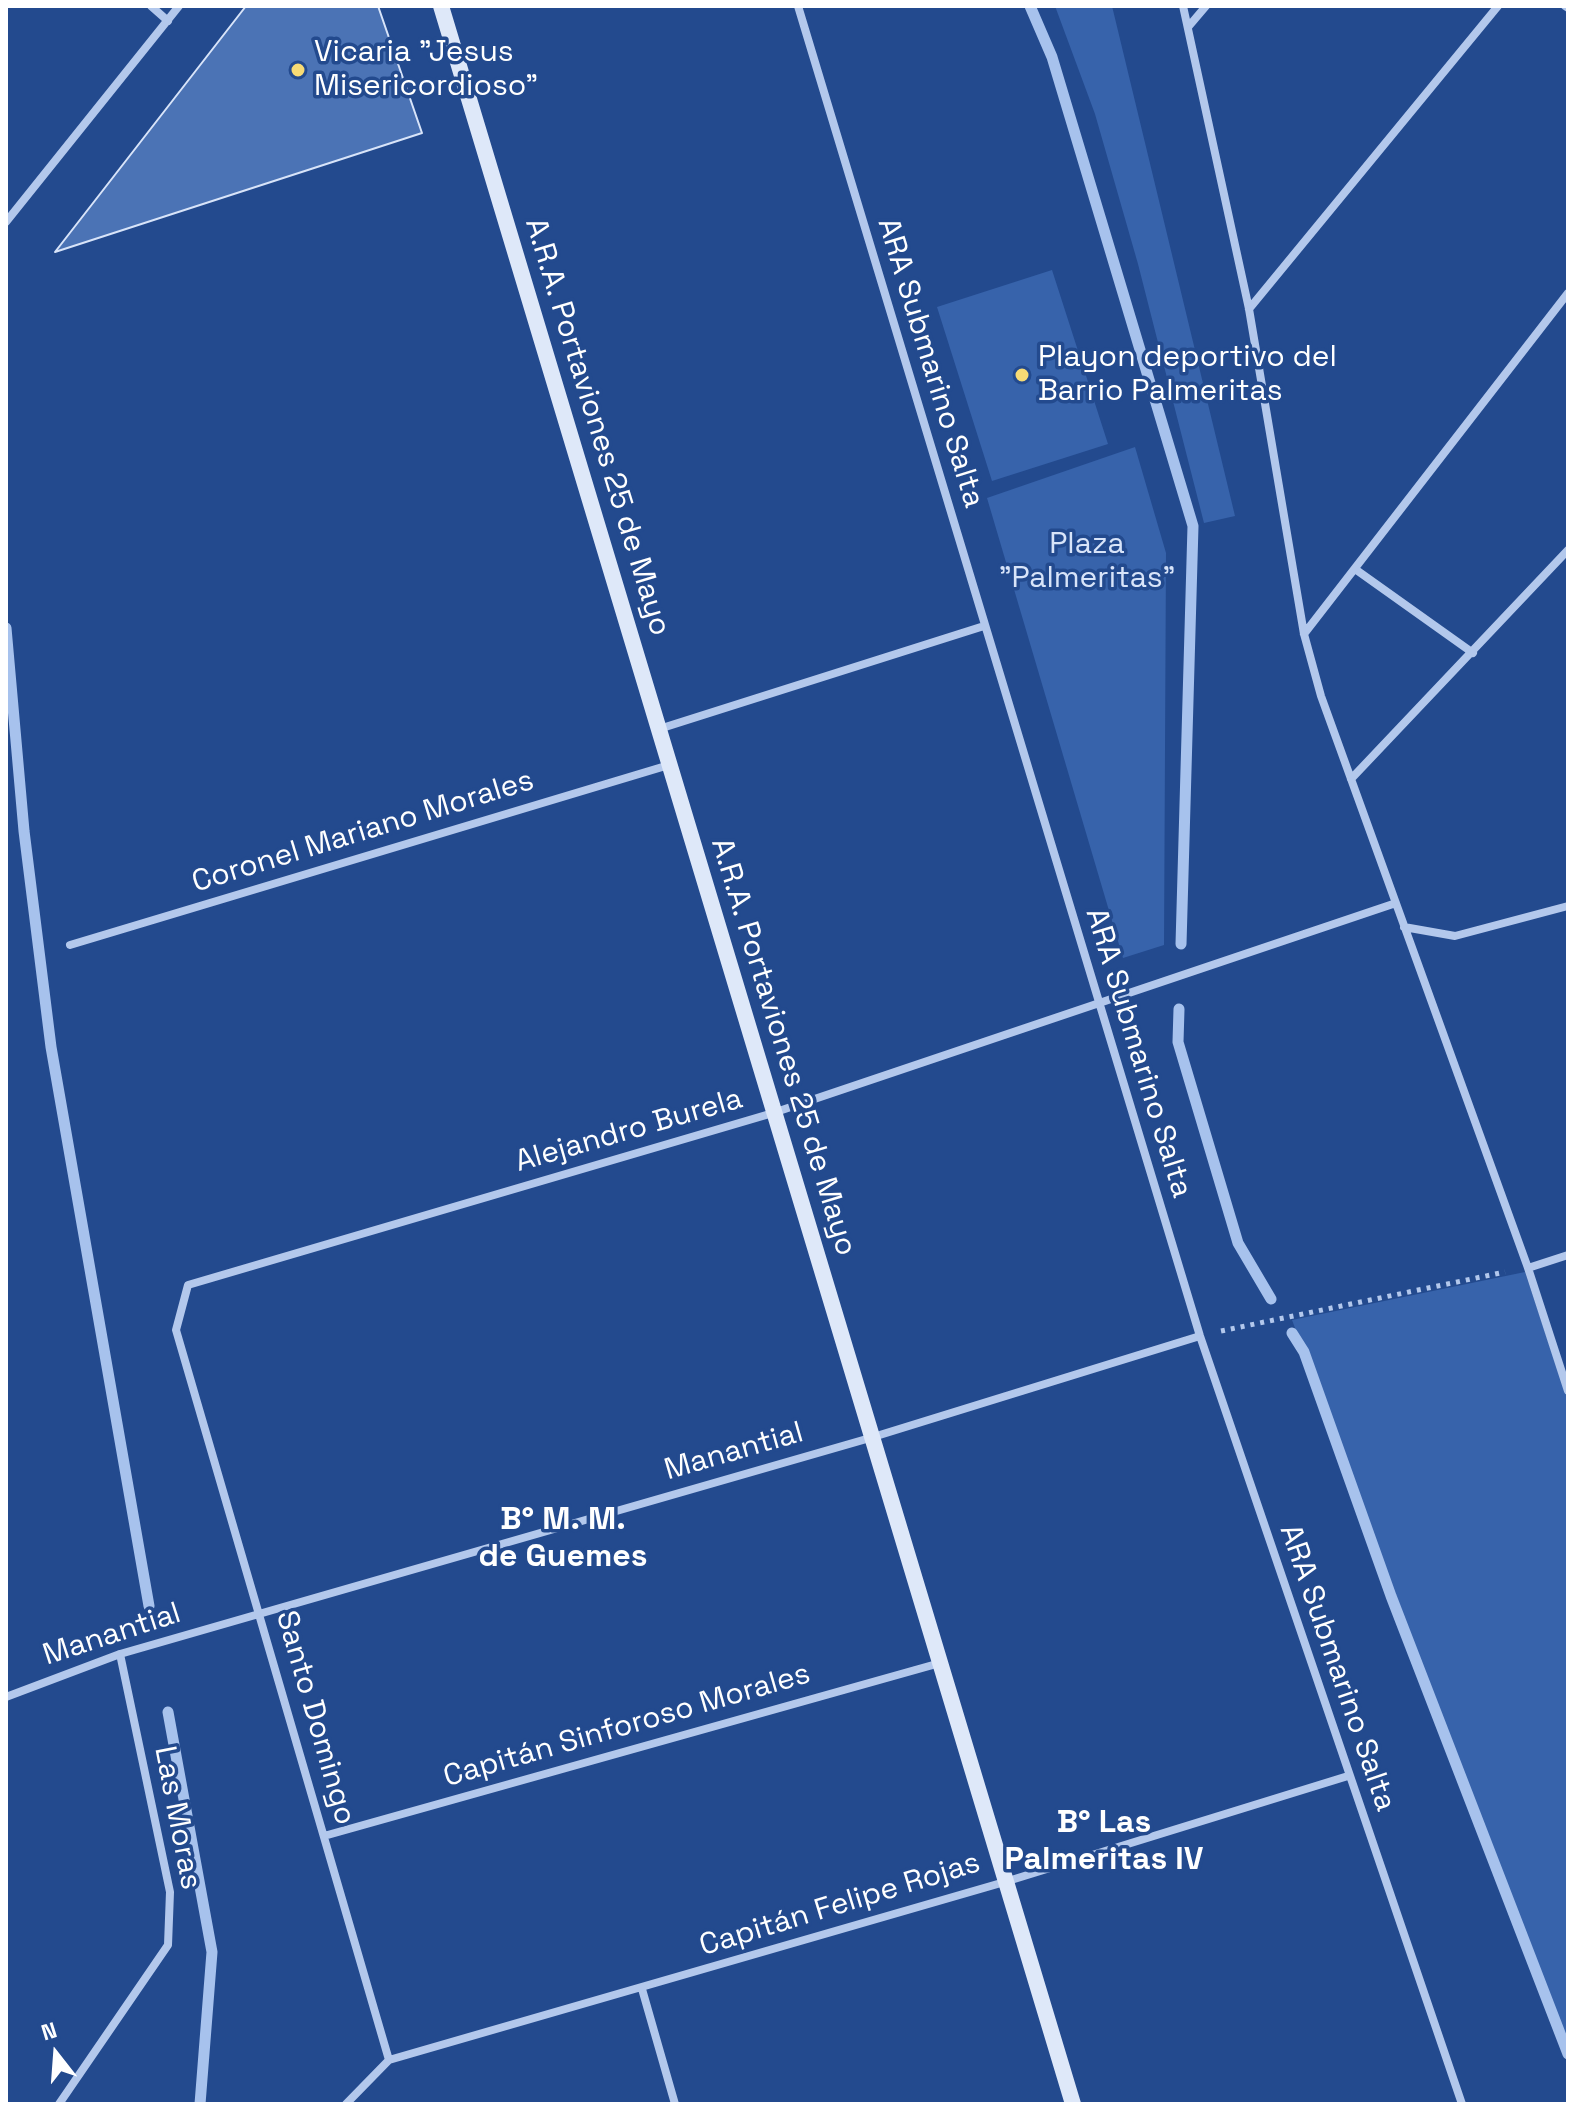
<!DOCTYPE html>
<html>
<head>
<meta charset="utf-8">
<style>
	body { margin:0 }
	#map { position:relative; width:1574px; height:2110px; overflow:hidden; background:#234a8e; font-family:"Space Grotesk",sans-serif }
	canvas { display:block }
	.frame { position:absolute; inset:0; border:8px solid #fff; pointer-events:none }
	.north { position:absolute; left:16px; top:2014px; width:80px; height:80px; -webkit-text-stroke:6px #234a8e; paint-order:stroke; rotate:343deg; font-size:22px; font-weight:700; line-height:32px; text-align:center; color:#fff }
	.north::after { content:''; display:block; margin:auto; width:28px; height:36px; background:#fff; clip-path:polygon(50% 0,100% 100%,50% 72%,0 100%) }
</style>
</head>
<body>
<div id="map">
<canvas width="1574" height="2110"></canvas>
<div class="frame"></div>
<div class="north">N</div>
</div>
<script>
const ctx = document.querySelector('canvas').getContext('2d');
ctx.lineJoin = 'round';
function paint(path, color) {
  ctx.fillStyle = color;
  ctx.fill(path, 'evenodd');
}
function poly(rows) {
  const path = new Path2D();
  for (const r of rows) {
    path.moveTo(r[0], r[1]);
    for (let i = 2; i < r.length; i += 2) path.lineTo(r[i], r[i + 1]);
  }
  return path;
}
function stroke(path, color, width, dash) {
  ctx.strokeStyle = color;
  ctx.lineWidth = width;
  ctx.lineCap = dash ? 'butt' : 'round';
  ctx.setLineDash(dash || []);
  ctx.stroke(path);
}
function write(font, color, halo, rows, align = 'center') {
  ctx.font = font + ' "Space Grotesk",sans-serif';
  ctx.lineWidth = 7;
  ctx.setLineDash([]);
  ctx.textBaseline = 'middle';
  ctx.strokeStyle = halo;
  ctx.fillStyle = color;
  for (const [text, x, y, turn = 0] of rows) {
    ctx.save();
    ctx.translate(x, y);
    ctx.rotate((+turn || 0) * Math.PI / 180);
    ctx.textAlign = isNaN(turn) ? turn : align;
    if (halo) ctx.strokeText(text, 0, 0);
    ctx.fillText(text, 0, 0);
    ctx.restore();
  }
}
paint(poly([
	[1055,6,1112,6,1235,516,1204,523,1138,264,1095,114],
	[1052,270,1108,444,992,481,937,307],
	[1135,447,1166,553,1164,945,1123,958,987,498],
	[1525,1272,1568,1401,1568,2052,1292,1320]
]), '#3763ab');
stroke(poly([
	[1030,6,1052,57,1193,526,1181,944],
	[6,628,24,831,51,1047,149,1606],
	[1179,1009,1178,1042,1238,1243,1271,1299],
	[1292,1333,1304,1352,1391,1596,1568,2054],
	[168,1712,212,1952,200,2104]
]), '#a7c2ed', 11);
const building = poly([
	[246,6,378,6,422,133,55,252,246,6]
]);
paint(building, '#4b73b5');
stroke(building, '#d8e4f9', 2);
stroke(poly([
	[1221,1331,1505,1272]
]), '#b3c8ec', 5, [4, 6]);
stroke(poly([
	[151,6,168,21],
	[798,6,1200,1336,1462,2104],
	[1183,6,1249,309,1304,634,1321,696,1528,1268,1568,1391],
	[1565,6,1568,8],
	[1189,26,1206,6],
	[6,222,179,6],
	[1249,309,1498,6],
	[1355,569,1473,653],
	[1304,634,1568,293],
	[659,729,984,626],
	[1351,779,1568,550],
	[1404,927,1455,936,1568,906],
	[70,945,669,765],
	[1528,1268,1568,1255],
	[6,1697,120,1654,870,1438,1200,1336],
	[324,1836,940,1663],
	[642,1989,675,2104],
	[389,2060,176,1330,188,1285,773,1113,1396,903],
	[59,2104,168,1945,170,1892,120,1654],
	[346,2104,389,2060,1008,1881,1348,1776]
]), '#b3c8ec', 8);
stroke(poly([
	[441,6,1073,2104]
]), '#dee8f9', 16);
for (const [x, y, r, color] of [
	[298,70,8,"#f7db75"],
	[1022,375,8,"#f7db75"]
]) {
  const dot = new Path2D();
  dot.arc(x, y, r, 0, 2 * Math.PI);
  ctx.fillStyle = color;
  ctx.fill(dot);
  stroke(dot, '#234a8e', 3);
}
write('30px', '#fff', '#234a8e', [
	["Vicaria \"Jesus",314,53],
	["Misericordioso\"",314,87],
	["Playon deportivo del",1038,358],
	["Barrio Palmeritas",1038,392]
], 'left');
write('30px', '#fff', '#234a8e', [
	["ARA Submarino Salta",930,363,73],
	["A.R.A. Portaviones 25 de Mayo",597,427,73],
	["Coronel Mariano Morales",363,832,-17],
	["A.R.A. Portaviones 25 de Mayo",783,1047,73],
	["ARA Submarino Salta",1138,1053,73],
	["Alejandro Burela",629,1131,-16],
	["Manantial",734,1452,-16],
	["Manantial",112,1635,-18],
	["ARA Submarino Salta",1337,1668,71],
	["Santo Domingo",315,1718,74],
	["Capitán Sinforoso Morales",627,1726,-16],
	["Las Moras",177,1818,79],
	["Capitán Felipe Rojas",840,1905,-17]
]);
write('30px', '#d8e4f9', '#234a8e', [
	["Plaza",1087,545],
	["\"Palmeritas\"",1087,579]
]);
write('bold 32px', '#fff', '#234a8e', [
	["B° M. M.",563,1520],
	["de Guemes",563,1557],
	["B° Las",1104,1823],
	["Palmeritas IV",1104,1860]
]);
</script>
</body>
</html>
